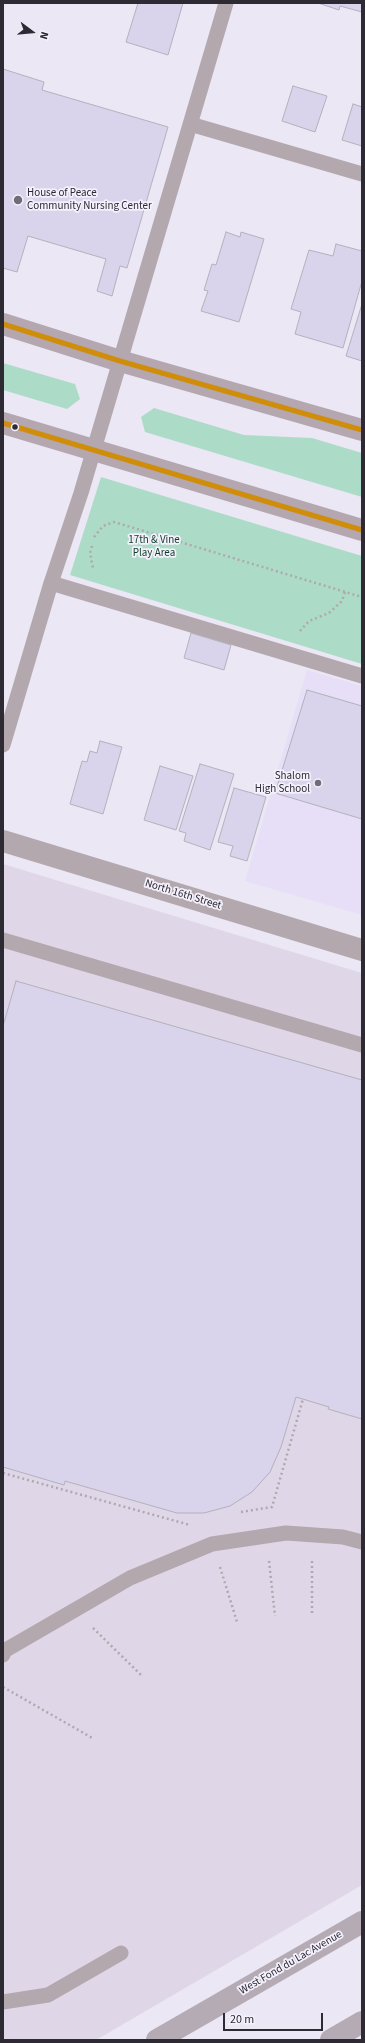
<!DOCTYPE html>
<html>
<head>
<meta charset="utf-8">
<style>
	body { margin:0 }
	#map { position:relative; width:365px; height:2043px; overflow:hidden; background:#ebe7f5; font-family:"Source Sans 3",sans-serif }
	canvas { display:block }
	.frame { position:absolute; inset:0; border:4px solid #2d2a34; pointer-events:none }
	.north { position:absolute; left:12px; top:12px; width:40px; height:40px; -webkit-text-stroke:3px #f4f1fc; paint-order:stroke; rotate:106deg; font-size:11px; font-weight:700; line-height:16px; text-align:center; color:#2d2a34 }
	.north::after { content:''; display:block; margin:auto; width:14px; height:18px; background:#2d2a34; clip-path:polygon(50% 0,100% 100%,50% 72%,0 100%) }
	.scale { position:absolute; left:223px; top:2013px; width:100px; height:18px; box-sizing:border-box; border:2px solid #2d2a34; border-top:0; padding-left:5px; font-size:12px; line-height:14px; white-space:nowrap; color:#2d2a34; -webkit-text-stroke:3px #f4f1fc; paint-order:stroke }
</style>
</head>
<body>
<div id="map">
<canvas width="365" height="2043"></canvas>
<div class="frame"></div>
<div class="north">N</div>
<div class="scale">20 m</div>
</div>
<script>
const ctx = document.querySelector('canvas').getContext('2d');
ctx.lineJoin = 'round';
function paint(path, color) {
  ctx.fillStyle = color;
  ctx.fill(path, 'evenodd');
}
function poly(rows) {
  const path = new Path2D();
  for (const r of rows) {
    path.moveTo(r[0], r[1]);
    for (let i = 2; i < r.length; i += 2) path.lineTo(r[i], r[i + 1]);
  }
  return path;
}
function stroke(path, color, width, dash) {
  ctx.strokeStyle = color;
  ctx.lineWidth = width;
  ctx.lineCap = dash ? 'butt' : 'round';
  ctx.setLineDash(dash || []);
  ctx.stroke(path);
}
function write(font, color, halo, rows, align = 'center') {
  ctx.font = font + ' "Source Sans 3",sans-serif';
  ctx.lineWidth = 3.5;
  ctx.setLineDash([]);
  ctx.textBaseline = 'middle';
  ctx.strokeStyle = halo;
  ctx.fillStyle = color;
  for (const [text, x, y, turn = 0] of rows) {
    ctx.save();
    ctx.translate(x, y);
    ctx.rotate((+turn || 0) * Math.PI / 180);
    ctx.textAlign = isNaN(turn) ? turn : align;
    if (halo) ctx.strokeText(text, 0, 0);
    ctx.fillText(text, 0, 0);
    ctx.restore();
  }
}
paint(poly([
	[307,670,362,686,362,915,245,881]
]), '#e7dff8');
paint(poly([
	[3,864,362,973,362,1885,96,2040,3,2040]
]), '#dfd7e8');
paint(poly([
	[3,363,75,384,80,399,67,409,3,390],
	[154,408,244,435,312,438,362,453,362,497,145,432,141,417],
	[101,477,362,556,362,664,70,575]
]), '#acdcc8');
const building = poly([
	[138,3,183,3,168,55,126,42,138,3],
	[318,3,362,3,362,12,340,6,339,10,318,3],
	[3,69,44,82,42,90,168,127,127,268,120,266,112,296,97,291,106,259,28,236,17,272,3,268,3,69],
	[293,86,327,96,315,132,282,121,293,86],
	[353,104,362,107,362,146,342,140,353,104],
	[226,232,240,237,241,232,264,239,239,322,201,311,208,291,204,290,212,264,216,265,226,232],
	[336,244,362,251,362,281,343,348,295,334,301,312,291,309,309,250,333,256,336,244],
	[362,304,362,361,346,356,362,304],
	[191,633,231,645,224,670,184,658,191,633],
	[307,690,362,706,362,819,275,793,307,690],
	[100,741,122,747,103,814,70,804,82,761,87,762,90,751,97,753,100,741],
	[200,764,234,774,210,850,184,841,186,833,179,831,200,764],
	[160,766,193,776,176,830,144,820,160,766],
	[234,788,266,797,247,861,230,856,233,846,218,842,234,788],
	[16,981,362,1080,362,1419,328,1409,329,1407,296,1397,281,1447,270,1472,252,1492,230,1506,204,1513,177,1513,65,1481,64,1485,3,1467,3,1026,16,981]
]);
paint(building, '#d9d4eb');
stroke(building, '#b3b1bc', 1);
stroke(poly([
	[94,537,103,526,114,522,362,597],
	[92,546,90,553,93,568],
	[300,631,309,621,329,613,342,601,345,592],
	[3,1473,190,1525],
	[241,1512,272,1507,303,1399],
	[269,1561,275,1616],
	[220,1567,237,1622],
	[312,1613,312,1559],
	[93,1628,141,1675],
	[3,1687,94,1739]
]), '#b0a8af', 2.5, [2, 3]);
stroke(poly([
	[190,124,362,174],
	[51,583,362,676],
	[3,745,51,583,81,493,226,3],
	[3,940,362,1045],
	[3,1655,4,1651,130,1578,212,1544,286,1533,343,1537,362,1542],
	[3,2002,48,1995,121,1953]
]), '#b4a8af', 15);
stroke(poly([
	[3,841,362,950]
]), '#b4a8af', 22);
stroke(poly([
	[3,324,120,361,362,430],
	[3,423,362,530]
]), '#b4a7af', 22);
stroke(poly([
	[157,2040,362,1922],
	[331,2040,362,2022]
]), '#b5abb4', 22);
stroke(poly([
	[3,324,120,361,362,430],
	[3,423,362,530]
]), '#cf8d0a', 5);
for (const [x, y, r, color] of [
	[18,200,5,"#706c78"],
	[15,427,3.5,"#2d2a34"],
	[318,783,4,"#706c78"]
]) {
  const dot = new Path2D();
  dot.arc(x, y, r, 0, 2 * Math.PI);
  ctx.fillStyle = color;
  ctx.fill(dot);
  stroke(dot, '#f4f1fc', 1.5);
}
write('11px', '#2d2a34', '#f4f1fc', [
	["House of Peace",27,194],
	["Community Nursing Center",27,207],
	["Shalom",310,777,"right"],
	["High School",310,790,"right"]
], 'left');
write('11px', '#0f3b27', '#f4f1fc', [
	["17th & Vine",154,541],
	["Play Area",154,554]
]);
write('11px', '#2d2a34', '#f4f1fc', [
	["North 16th Street",183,895,17],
	["West Fond du Lac Avenue",291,1963,-30]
]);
</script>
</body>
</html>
